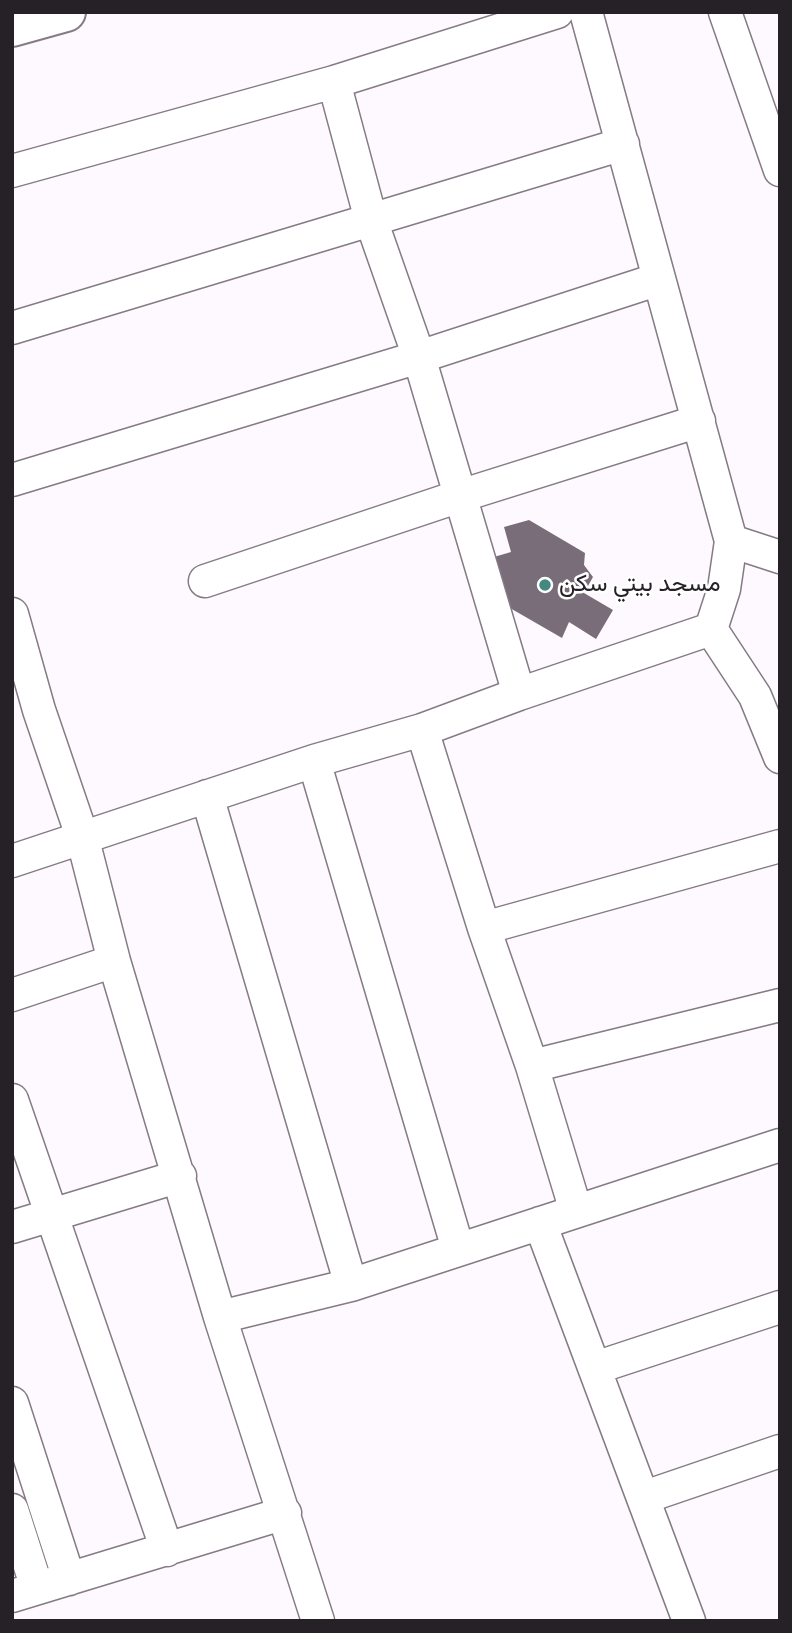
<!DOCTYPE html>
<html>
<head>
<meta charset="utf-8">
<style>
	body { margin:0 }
	#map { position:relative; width:792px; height:1633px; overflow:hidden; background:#fef9fe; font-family:"Archivo Narrow",sans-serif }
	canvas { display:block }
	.frame { position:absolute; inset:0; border:14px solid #262126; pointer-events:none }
</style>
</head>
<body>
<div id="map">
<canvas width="792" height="1633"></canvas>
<div class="frame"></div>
</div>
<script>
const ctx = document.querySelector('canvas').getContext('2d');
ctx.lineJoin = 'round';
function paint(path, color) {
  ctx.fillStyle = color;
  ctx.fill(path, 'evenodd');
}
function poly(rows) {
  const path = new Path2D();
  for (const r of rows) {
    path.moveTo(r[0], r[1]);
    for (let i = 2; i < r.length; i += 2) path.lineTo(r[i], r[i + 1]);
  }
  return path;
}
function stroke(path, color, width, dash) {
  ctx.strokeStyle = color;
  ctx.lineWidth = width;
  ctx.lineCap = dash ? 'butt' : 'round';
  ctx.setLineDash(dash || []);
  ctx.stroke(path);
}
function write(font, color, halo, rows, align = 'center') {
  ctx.font = font + ' "Archivo Narrow",Vazirmatn,sans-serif';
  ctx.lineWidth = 5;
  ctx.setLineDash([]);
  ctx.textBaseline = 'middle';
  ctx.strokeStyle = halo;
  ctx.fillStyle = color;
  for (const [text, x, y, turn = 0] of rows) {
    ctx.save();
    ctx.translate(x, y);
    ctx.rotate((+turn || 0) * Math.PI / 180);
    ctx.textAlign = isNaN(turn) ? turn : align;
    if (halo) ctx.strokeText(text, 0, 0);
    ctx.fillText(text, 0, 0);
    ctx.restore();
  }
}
paint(poly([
	[529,520,585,553,584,565,593,577,584,593,613,610,596,639,569,622,562,638,510,608,494,557,511,552,504,527]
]), '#786d78');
const street = poly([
	[586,12,731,541,724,589,711,629,755,696,780,757],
	[725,12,780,170],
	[334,82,371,220,419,357,519,694],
	[12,171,334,82,557,12],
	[12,328,623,144],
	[12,480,419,357,659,279],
	[731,541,780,557],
	[205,581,460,496,699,421],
	[12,614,39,710,82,836,114,961,220,1317,318,1621],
	[422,730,484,928,532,1066,576,1211],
	[314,761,458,1249],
	[207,796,351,1285],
	[12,861,314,761,422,730,519,694,711,629],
	[484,928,780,846],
	[12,995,114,961],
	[532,1066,780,1005],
	[12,1100,167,1550],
	[540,1223,689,1621],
	[12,1227,180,1176],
	[220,1317,351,1285,780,1145],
	[595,1368,780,1307],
	[12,1403,69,1579],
	[645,1497,780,1451],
	[12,1510,37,1588],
	[12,1596,285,1513]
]);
const secondary = poly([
	[12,27,66,12]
]);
stroke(street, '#857a85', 35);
stroke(secondary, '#857a85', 42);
stroke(street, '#fff', 32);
stroke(secondary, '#fff', 38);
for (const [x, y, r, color] of [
	[545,585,7,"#44897f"]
]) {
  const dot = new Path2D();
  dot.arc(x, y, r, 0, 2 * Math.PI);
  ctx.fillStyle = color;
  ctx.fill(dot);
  stroke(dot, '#fff', 2.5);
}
write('24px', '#262126', '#fff', [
	["مسجد بيتي سكن",559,585]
], 'left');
</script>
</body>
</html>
